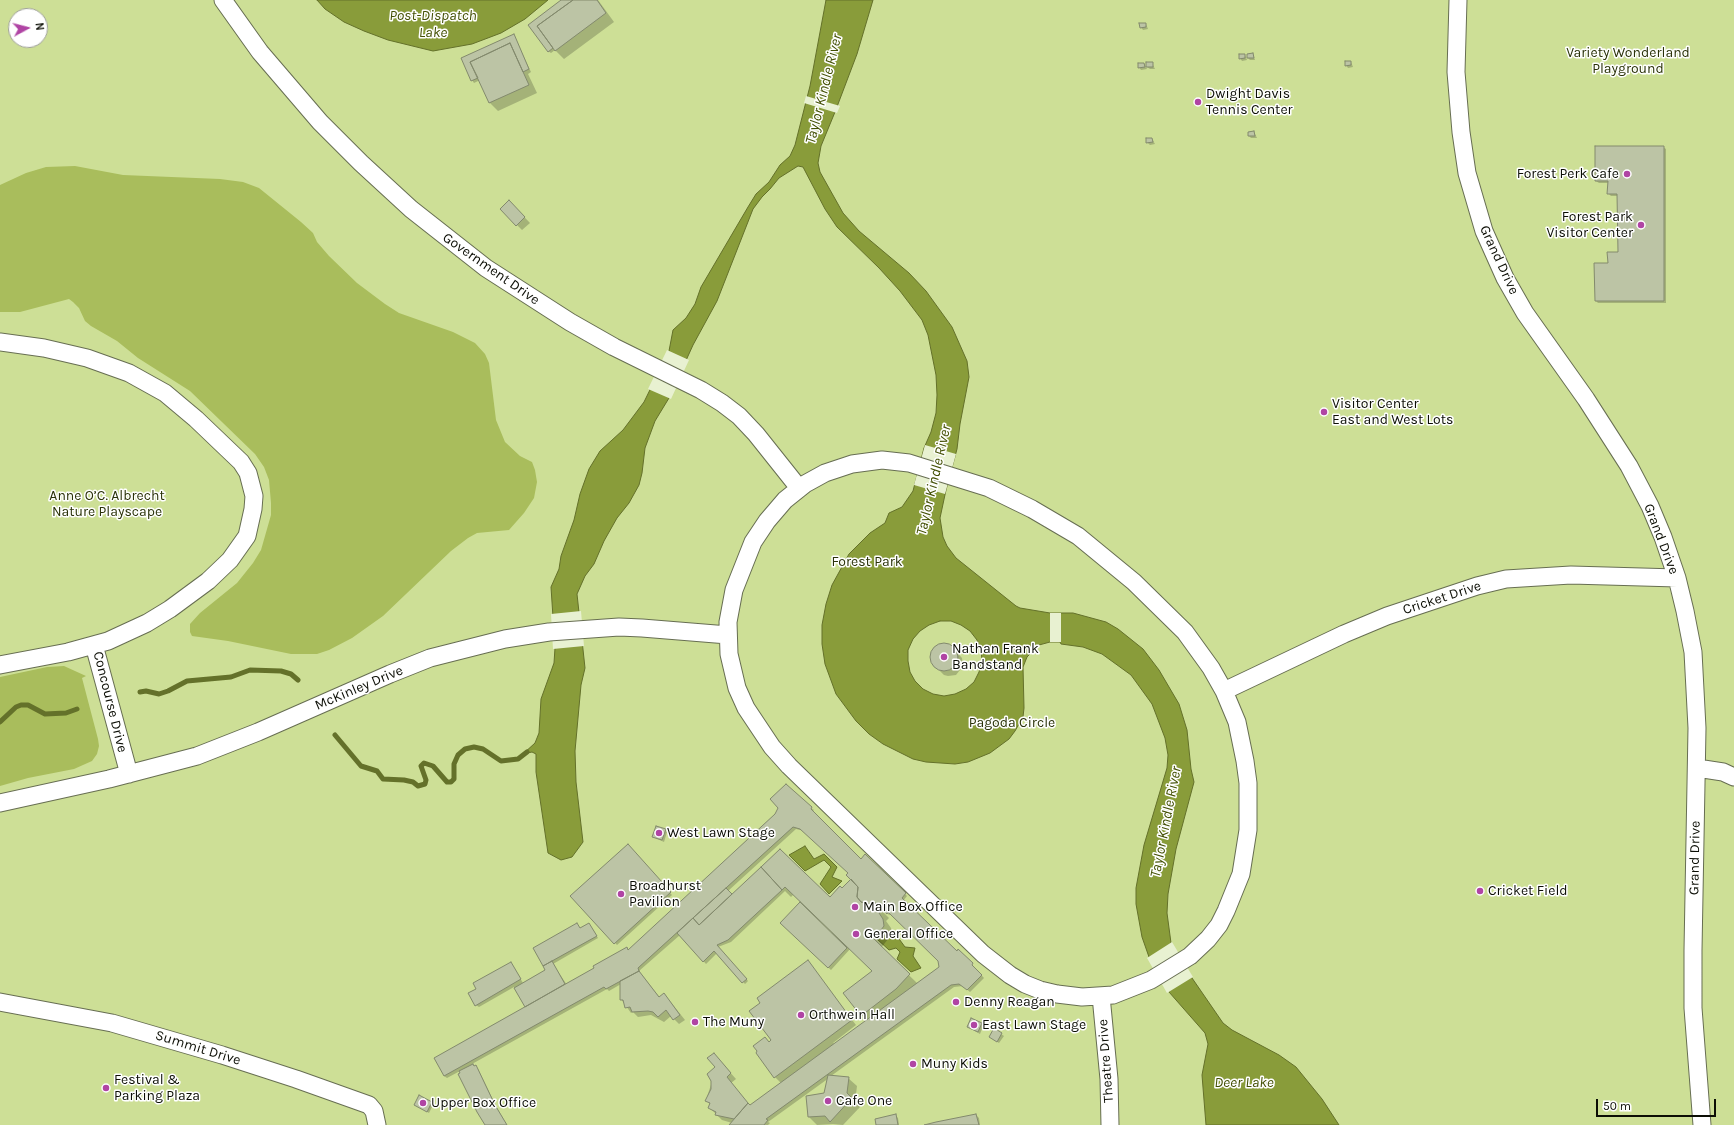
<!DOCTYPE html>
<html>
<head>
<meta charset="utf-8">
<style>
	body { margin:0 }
	#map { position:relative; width:1734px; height:1125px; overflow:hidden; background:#e8f1d1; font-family:Karla,sans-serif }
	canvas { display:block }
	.north { position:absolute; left:8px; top:8px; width:40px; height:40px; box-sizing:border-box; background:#fff; border:1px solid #9e9f9b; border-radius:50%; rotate:83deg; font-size:11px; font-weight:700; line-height:16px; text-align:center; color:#0c0e05 }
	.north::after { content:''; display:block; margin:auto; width:14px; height:18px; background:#b044a4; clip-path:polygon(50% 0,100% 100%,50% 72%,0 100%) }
	.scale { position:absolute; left:1596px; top:1099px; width:120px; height:18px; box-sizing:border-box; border:2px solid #0c0e05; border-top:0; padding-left:5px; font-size:12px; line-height:14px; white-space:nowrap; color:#0c0e05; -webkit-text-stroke:3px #fff; paint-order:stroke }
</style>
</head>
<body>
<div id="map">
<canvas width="1734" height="1125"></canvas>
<div class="north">N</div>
<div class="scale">50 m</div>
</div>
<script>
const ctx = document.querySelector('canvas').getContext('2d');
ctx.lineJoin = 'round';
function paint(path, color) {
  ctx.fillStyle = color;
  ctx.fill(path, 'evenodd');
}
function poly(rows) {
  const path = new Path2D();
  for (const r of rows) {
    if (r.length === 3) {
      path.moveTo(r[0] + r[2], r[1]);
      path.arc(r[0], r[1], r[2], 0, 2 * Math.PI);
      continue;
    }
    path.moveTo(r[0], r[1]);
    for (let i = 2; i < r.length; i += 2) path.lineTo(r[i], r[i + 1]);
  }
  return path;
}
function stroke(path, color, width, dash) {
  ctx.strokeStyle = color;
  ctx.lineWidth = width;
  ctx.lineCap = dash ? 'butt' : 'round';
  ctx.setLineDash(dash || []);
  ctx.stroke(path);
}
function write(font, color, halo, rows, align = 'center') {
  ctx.font = font + ' Karla,sans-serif';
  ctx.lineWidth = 3;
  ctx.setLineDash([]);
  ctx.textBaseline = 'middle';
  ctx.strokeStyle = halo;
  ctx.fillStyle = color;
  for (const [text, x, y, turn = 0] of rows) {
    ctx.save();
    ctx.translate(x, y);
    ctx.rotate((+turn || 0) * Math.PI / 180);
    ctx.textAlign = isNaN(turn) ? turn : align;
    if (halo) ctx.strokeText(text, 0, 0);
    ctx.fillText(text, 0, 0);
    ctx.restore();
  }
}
paint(poly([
	[0,0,1734,0,1734,1125,0,1125],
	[16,16,40,16,40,40,16,40]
]), '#cddf96');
paint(poly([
	[75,166,123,175,220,179,243,182,259,188,301,222,313,233,317,242,329,256,357,283,385,304,399,313,453,332,475,343,485,354,489,363,496,420,505,442,520,456,532,462,535,470,537,482,534,498,524,513,509,530,477,533,468,538,451,551,383,616,352,638,329,650,317,654,291,654,228,641,192,636,190,632,190,624,200,613,237,583,253,563,261,550,271,515,271,503,269,480,264,467,255,454,190,391,138,358,117,341,91,326,85,321,79,308,73,302,69,299,20,312,0,312,0,185,26,173,46,167],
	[64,666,86,676,82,678,98,739,99,746,97,754,92,761,74,769,28,778,0,786,0,677,47,667]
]), '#a9bd5c');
const water = poly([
	[317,0,548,0,525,19,501,33,472,44,433,51,388,40,364,31,344,22,325,9,317,0],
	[826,0,873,0,857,54,835,112,821,146,818,163,820,172,843,213,859,231,909,273,926,291,952,327,967,361,969,377,960,424,957,449,946,490,940,518,943,537,947,546,956,558,1016,606,1020,608,1050,613,1073,613,1106,622,1118,629,1143,649,1159,670,1179,704,1187,730,1191,769,1194,782,1176,849,1168,894,1167,913,1171,943,1192,978,1223,1023,1232,1030,1279,1055,1296,1067,1322,1099,1339,1125,1206,1125,1202,1075,1208,1044,1205,1033,1169,992,1149,957,1142,937,1136,904,1136,888,1144,845,1167,768,1168,755,1165,738,1152,704,1131,675,1102,654,1083,647,1061,644,1060,642,1050,642,1039,645,1027,657,1023,667,1024,708,1023,717,1015,731,1009,739,990,753,968,762,955,764,926,762,913,759,883,744,869,734,856,721,836,694,825,664,822,644,822,625,826,604,832,585,849,554,870,533,885,523,889,513,902,507,913,491,924,448,931,432,936,413,937,395,936,375,928,335,922,320,900,291,879,268,837,227,825,209,803,167,798,166,779,178,770,189,762,197,753,209,717,301,693,345,669,398,655,421,645,448,642,473,639,485,629,503,617,518,604,541,594,564,585,576,577,594,585,668,581,685,575,751,576,782,583,842,572,857,561,860,548,853,536,772,536,754,532,752,523,754,535,743,539,733,541,699,554,663,555,648,551,587,559,569,561,556,574,520,580,494,589,469,600,451,623,430,644,402,669,351,673,330,686,318,695,304,701,287,748,207,756,194,769,182,780,165,790,156,795,145,810,86,826,0],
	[940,621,951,621,961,625,970,631,977,640,981,650,982,661,979,672,974,682,966,689,955,694,944,696,933,694,923,689,915,681,910,672,908,661,908,650,913,639,920,631,929,625,940,621],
	[805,846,814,859,824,854,837,867,832,877,842,881,829,894,820,884,831,867,824,860,805,871,789,855,805,846],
	[894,932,905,947,915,948,913,956,921,968,911,972,897,959,900,952,896,948,889,950,877,939,894,932]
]);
paint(water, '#899c3a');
stroke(water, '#64712a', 1);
paint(poly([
	[806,96,840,106,837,113,804,103],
	[667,350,689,360,671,399,648,389],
	[925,445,956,454,945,494,914,485],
	[581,611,584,646,553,649,551,614],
	[1050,613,1061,613,1061,642,1050,642],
	[1172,942,1193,977,1167,993,1147,958]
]), '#e8f1d1');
paint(poly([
	[563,0,598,0,614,22,564,59,555,50,551,53,548,51],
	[1146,24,1148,29,1143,30,1141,27],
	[514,36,531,72,528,74,537,93,498,111,490,103,480,80,474,83,472,80],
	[1253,54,1255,60,1250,60,1248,58],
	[1245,55,1247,60,1242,61,1240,58],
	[1351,62,1353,67,1348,68,1346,65],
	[1152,63,1155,69,1150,69,1147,67],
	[1144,64,1147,69,1141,70,1139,67],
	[1254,132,1257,138,1251,138,1249,136],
	[1152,139,1155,144,1150,145,1147,142],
	[1663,147,1666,149,1666,303,1598,303,1596,301,1609,264,1619,253,1618,196,1611,196,1608,193,1609,183,1599,183,1596,181],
	[509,201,530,223,522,230,501,209],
	[947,644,951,646,962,658,963,666,956,675,948,676,944,675,932,663,931,655,933,651,939,645],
	[811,808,814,810,812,812,862,860,905,894,907,896,903,901,957,952,958,950,984,978,970,992,963,986,954,987,831,1076,848,1078,857,1086,855,1102,860,1107,843,1125,833,1124,817,1125,809,1117,825,1094,829,1078,768,1122,770,1123,768,1125,730,1125,732,1123,722,1120,710,1108,711,1105,706,1100,719,1060,736,1079,731,1083,750,1106,781,1083,775,1077,769,1043,772,1040,761,1003,808,962,856,1025,833,1043,835,1044,867,1021,862,1015,873,972,850,949,831,970,781,923,831,933,832,932,794,894,791,897,785,891,731,942,718,947,748,981,745,984,717,953,706,964,680,935,639,971,660,998,664,994,669,1000,685,1020,679,1024,671,1016,664,1022,651,1015,638,1017,633,1012,631,1013,621,999,621,984,609,991,607,989,472,1064,478,1069,497,1108,507,1125,486,1125,460,1071,447,1078,444,1076,527,1007,514,987,479,1007,476,1005,477,989,511,963,523,983,546,970,534,949,589,924,598,938,553,964,567,985,629,951],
	[796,829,804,831,849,873,852,879,842,890,830,898,780,851,732,895,728,891],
	[881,907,889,915,891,914,939,961,940,968,918,984,881,948,892,934,891,928,886,921,889,918,880,909],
	[665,830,667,832,664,842,653,837],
	[628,846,672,895,617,945,572,896],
	[981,1024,983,1026,980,1034,968,1027],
	[1001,1034,1004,1036,999,1043,990,1037],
	[431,1103,433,1105,429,1113,415,1105],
	[895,1115,898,1118,899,1125,877,1125],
	[976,1115,979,1118,980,1125,928,1125]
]), '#0003');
stroke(poly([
	[140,692,146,691,159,694,168,691,187,681,231,677,250,670,281,671,291,674,298,680],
	[0,722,16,707,21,705,28,705,45,714,66,713,77,709],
	[335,735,361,766,377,771,383,779,404,780,413,782,418,786,425,784,426,780,421,766,424,763,433,766,447,782,451,782,454,779,454,764,458,755,465,749,474,747,483,749,501,761,518,759,527,752]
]), '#64712a', 5);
const building = poly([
	[561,0,573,0,537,26,553,48,548,52,528,25,561,0],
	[573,0,597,0,606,13,555,51,537,26,573,0],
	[1139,23,1146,23,1146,27,1140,28,1139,23],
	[514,34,529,69,523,72,510,43,470,62,478,78,471,81,461,58,514,34],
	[510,43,529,85,489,103,470,62,510,43],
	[1253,53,1254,58,1247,58,1247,54,1253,53],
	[1239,54,1245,54,1245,58,1239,59,1239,54],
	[1345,61,1351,61,1351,65,1345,66,1345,61],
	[1146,62,1153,62,1153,67,1146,67,1146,62],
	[1138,63,1144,63,1145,67,1138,68,1138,63],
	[1254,131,1255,136,1248,136,1248,132,1254,131],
	[1146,138,1152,138,1153,142,1146,143,1146,138],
	[1595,146,1664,146,1664,301,1595,301,1594,263,1608,263,1607,252,1618,252,1617,194,1607,194,1608,181,1595,181,1595,146],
	[509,200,525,217,516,226,500,209,509,200],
	[944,657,14],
	[786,784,812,807,811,809,861,859,865,854,906,893,902,898,957,951,958,949,973,963,972,965,982,975,967,990,959,984,951,985,766,1119,768,1120,764,1125,729,1125,748,1103,750,1105,939,967,938,961,888,912,887,914,874,902,868,904,861,902,857,897,858,887,846,875,848,873,800,829,793,827,638,968,639,971,606,989,604,987,444,1076,434,1058,594,968,593,966,627,947,628,950,775,814,778,808,770,799,786,784],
	[656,826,666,829,662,840,652,837,656,826],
	[628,844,671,892,614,944,570,896,628,844],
	[780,849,830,897,840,886,842,888,851,879,858,887,857,897,861,902,868,904,874,902,882,909,879,913,883,919,884,926,874,939,910,974,896,989,861,1016,843,993,872,971,785,887,782,890,761,867,780,849],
	[761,867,782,890,728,940,717,945,747,979,742,983,714,951,703,962,677,933,693,918,699,925,761,867],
	[726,888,732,894,699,925,693,918,726,888],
	[800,902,847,948,828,968,780,923,800,902],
	[577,923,580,928,589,923,597,936,543,966,533,948,577,923],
	[808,960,852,1020,774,1078,756,1053,757,1051,753,1046,765,1037,769,1042,771,1040,749,1011,760,1003,757,998,808,960],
	[552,961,565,984,525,1007,514,988,545,970,543,966,552,961],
	[511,962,521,979,475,1006,468,993,476,989,473,983,511,962],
	[639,971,659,997,664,993,680,1015,673,1020,666,1010,658,1017,653,1012,648,1011,632,1012,630,1007,625,1008,623,1000,620,1000,620,981,639,971],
	[971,1018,982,1023,978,1032,967,1027,971,1018],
	[994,1028,1002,1033,997,1042,989,1037,994,1028],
	[714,1053,731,1073,727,1077,748,1103,734,1119,715,1115,716,1112,708,1108,710,1103,705,1101,711,1089,711,1081,707,1074,715,1067,707,1058,714,1053],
	[473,1064,474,1066,476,1065,495,1105,507,1125,485,1125,477,1112,458,1074,460,1073,459,1071,473,1064],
	[828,1075,849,1077,847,1093,852,1098,830,1122,825,1116,808,1117,806,1096,824,1093,828,1075],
	[419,1095,432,1102,427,1112,414,1105,419,1095],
	[896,1114,898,1125,876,1125,875,1119,896,1114],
	[976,1114,979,1125,924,1125,936,1122,976,1114]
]);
paint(building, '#bcc4a5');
stroke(building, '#838a6d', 1);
const street = poly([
	[223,0,260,52,320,122,361,163,411,209,486,268,570,322,614,347,701,390,722,403,739,416,756,434,799,488],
	[1458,0,1456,72,1461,132,1467,173,1484,231,1505,278,1525,313,1586,399,1629,466,1650,506,1663,537,1677,578,1685,611,1693,652,1697,728,1693,950,1693,1008,1702,1125],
	[0,342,44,348,87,358,129,373,165,393,196,419,241,462,248,473,254,496,253,509,247,536,230,560,208,581,170,609,147,623,108,641,68,652,0,665],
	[882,460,909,463,989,488,1032,509,1078,536,1134,582,1185,632,1211,668,1224,691,1237,722,1245,761,1248,783,1248,830,1241,874,1226,911,1219,925,1208,939,1190,956,1151,980,1113,995,1082,997,1057,994,1040,990,1025,984,1010,975,983,954,789,766,772,747,746,708,737,688,729,654,728,622,734,590,753,542,767,521,785,500,805,484,825,473,852,464,882,460],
	[94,645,129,774],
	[1224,691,1344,634,1387,616,1477,586,1506,579,1571,575,1677,578],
	[1697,768,1723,772,1734,777],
	[0,803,109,779,197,756,258,732,390,674,430,658,505,639,549,632,619,627,642,628,728,635],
	[1101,996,1109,1079,1110,1125],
	[0,1002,112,1023,222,1055,296,1079,369,1105,374,1111,377,1125]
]);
stroke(street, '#676e52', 19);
stroke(street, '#fff', 17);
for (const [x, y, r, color] of [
	[1198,102,4,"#b044a4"],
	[1627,174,4,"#b044a4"],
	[1641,225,4,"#b044a4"],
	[1324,412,4,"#b044a4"],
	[944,657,4,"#b044a4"],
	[659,833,4,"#b044a4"],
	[1480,891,4,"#b044a4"],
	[621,894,4,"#b044a4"],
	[855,907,4,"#b044a4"],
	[856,934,4,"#b044a4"],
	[956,1002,4,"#b044a4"],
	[801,1015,4,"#b044a4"],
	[695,1022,4,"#b044a4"],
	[974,1025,4,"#b044a4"],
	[913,1064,4,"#b044a4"],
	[106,1088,4,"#b044a4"],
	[828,1101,4,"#b044a4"],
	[423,1103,4,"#b044a4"]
]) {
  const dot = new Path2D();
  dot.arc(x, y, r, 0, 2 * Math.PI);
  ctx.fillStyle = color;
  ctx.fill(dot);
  stroke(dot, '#fff', 1.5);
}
write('14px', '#2a3208', '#fff', [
	["Variety Wonderland",1628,53],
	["Playground",1628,69],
	["Anne O’C. Albrecht",107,496],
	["Nature Playscape",107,512],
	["Forest Park",867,562],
	["Pagoda Circle",1012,723]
]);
write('14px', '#0c0e05', '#fff', [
	["Dwight Davis",1206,94],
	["Tennis Center",1206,110],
	["Forest Perk Cafe",1619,174,"right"],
	["Forest Park",1633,217,"right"],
	["Visitor Center",1633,233,"right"],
	["Visitor Center",1332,404],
	["East and West Lots",1332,420],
	["Nathan Frank",952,649],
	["Bandstand",952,665],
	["West Lawn Stage",667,833],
	["Broadhurst",629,886],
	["Pavilion",629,902],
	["Cricket Field",1488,891],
	["Main Box Office",863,907],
	["General Office",864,934],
	["Denny Reagan",964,1002],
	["Orthwein Hall",809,1015],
	["The Muny",703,1022],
	["East Lawn Stage",982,1025],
	["Muny Kids",921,1064],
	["Festival &",114,1080],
	["Parking Plaza",114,1096],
	["Cafe One",836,1101],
	["Upper Box Office",431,1103]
], 'left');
write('14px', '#0c0e05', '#fff', [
	["Grand Drive",1499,260,65],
	["Government Drive",491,269,35],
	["Grand Drive",1661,539,69],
	["Cricket Drive",1442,598,-18],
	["McKinley Drive",359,688,-23],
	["Concourse Drive",110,702,76],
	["Grand Drive",1695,858,-89],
	["Summit Drive",198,1048,17],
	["Theatre Drive",1106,1061,-94]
]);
write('italic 15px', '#445105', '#fff', [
	["Post-Dispatch",433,16],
	["Lake",433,33],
	["Taylor Kindle River",824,89,-76],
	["Taylor Kindle River",934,480,-77],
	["Taylor Kindle River",1166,822,-79],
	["Deer Lake",1244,1083]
]);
</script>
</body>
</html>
